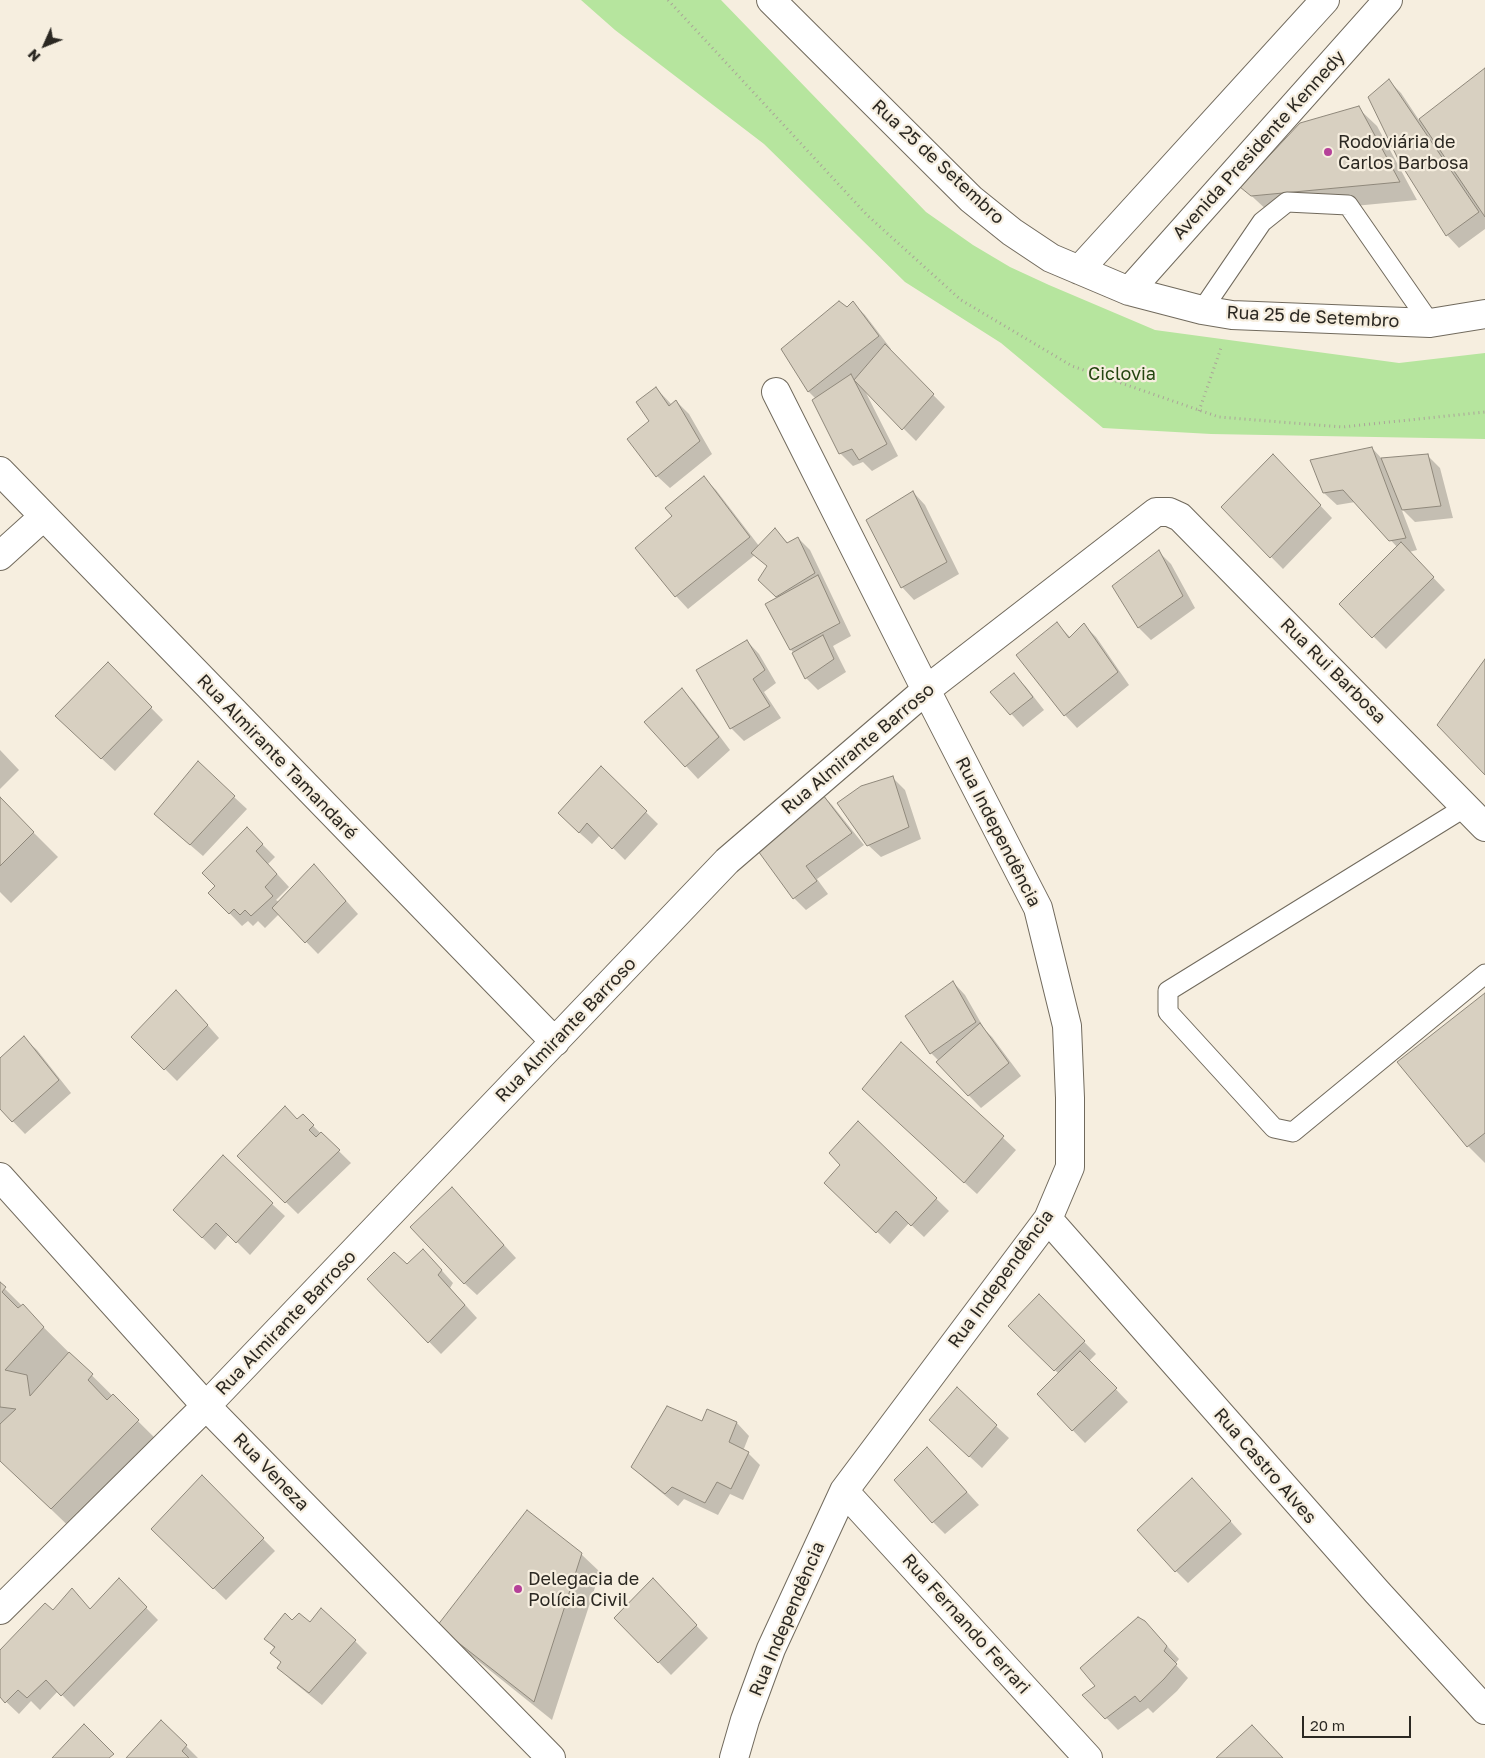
<!DOCTYPE html>
<html>
<head>
<meta charset="utf-8">
<style>
	body { margin:0 }
	#map { position:relative; width:1485px; height:1758px; overflow:hidden; background:#f6eedf; font-family:"Golos Text",sans-serif }
	canvas { display:block }
	.north { position:absolute; left:20px; top:20px; width:50px; height:50px; -webkit-text-stroke:4px #f6eedf; paint-order:stroke; rotate:226deg; font-size:14px; font-weight:700; line-height:20px; text-align:center; color:#2b2822 }
	.north::after { content:''; display:block; margin:auto; width:18px; height:22px; background:#2b2822; clip-path:polygon(50% 0,100% 100%,50% 72%,0 100%) }
	.scale { position:absolute; left:1302px; top:1716px; width:109px; height:22px; box-sizing:border-box; border:2px solid #2b2822; border-top:0; padding-left:6px; font-size:15px; line-height:18px; white-space:nowrap; color:#2b2822; -webkit-text-stroke:4px #f6eedf; paint-order:stroke }
</style>
</head>
<body>
<div id="map">
<canvas width="1485" height="1758"></canvas>
<div class="north">N</div>
<div class="scale">20 m</div>
</div>
<script>
const ctx = document.querySelector('canvas').getContext('2d');
ctx.lineJoin = 'round';
function paint(path, color) {
  ctx.fillStyle = color;
  ctx.fill(path, 'evenodd');
}
function poly(rows) {
  const path = new Path2D();
  for (const r of rows) {
    path.moveTo(r[0], r[1]);
    for (let i = 2; i < r.length; i += 2) path.lineTo(r[i], r[i + 1]);
  }
  return path;
}
function stroke(path, color, width, dash) {
  ctx.strokeStyle = color;
  ctx.lineWidth = width;
  ctx.lineCap = dash ? 'butt' : 'round';
  ctx.setLineDash(dash || []);
  ctx.stroke(path);
}
function write(font, color, halo, rows, align = 'center') {
  ctx.font = font + ' "Golos Text",sans-serif';
  ctx.lineWidth = 4.5;
  ctx.setLineDash([]);
  ctx.textBaseline = 'middle';
  ctx.strokeStyle = halo;
  ctx.fillStyle = color;
  for (const [text, x, y, turn = 0] of rows) {
    ctx.save();
    ctx.translate(x, y);
    ctx.rotate((+turn || 0) * Math.PI / 180);
    ctx.textAlign = isNaN(turn) ? turn : align;
    if (halo) ctx.strokeText(text, 0, 0);
    ctx.fillText(text, 0, 0);
    ctx.restore();
  }
}
paint(poly([
	[581,0,721,0,926,212,973,245,1010,267,1049,285,1155,330,1399,363,1485,353,1485,439,1211,434,1103,428,1001,343,905,282,764,144,615,30]
]), '#b6e59e');
paint(poly([
	[1485,69,1485,229,1459,248,1447,235,1389,81,1401,93,1419,120],
	[1358,108,1377,126,1417,200,1271,214,1242,187],
	[853,303,865,315,891,349,889,350,945,407,916,441,864,389,898,456,872,471,863,462,853,466,840,453,816,399,809,392,783,349],
	[656,388,672,405,676,401,689,414,712,454,670,488,657,476,629,439,651,421],
	[1372,448,1383,460,1427,455,1440,468,1453,518,1415,522,1401,508,1417,550,1409,552,1445,590,1386,649,1341,604,1398,548,1355,502,1337,505,1324,493],
	[1285,468,1332,518,1283,569,1222,507],
	[704,478,716,490,759,546,775,530,788,543,798,538,810,550,851,636,833,646,846,672,818,690,806,678,794,653,791,650,767,604,778,598,760,580,768,567,755,555,688,609,676,596,637,548,674,517],
	[913,492,925,505,959,574,914,600,902,587],
	[1159,552,1171,564,1195,608,1151,640,1139,628,1113,586],
	[1057,624,1071,638,1084,625,1096,637,1129,685,1077,728,1065,715],
	[747,641,759,654,776,683,764,692,781,718,744,741,731,728],
	[108,664,163,720,115,771,69,728],
	[1014,675,1026,687,1044,710,1023,727,992,692],
	[682,690,694,702,730,750,698,779,686,766],
	[0,750,19,770,0,789],
	[601,768,658,824,625,860,600,835,592,844,572,826],
	[892,777,905,790,921,839,881,857,868,845],
	[820,792,832,805,864,845,817,879,828,894,806,910,794,898],
	[234,797,247,809,203,856,168,826],
	[0,799,58,857,11,903,0,892],
	[247,829,275,857,268,864,289,887,276,900,279,902,326,878,358,914,318,954,279,914,265,928,258,921,253,926,248,921,242,926,210,893,217,886],
	[953,982,965,995,985,1030,992,1037,1021,1076,981,1108,937,1063,939,1061,931,1053],
	[1485,995,1485,1163,1468,1146],
	[189,1004,219,1038,177,1081,133,1037],
	[24,1038,37,1050,71,1093,25,1134,0,1108,0,1060],
	[902,1044,1016,1150,977,1194,876,1102],
	[302,1115,351,1163,298,1214,251,1168],
	[858,1123,949,1211,924,1237,909,1223,890,1244,838,1195,842,1165],
	[464,1201,516,1258,477,1295,464,1283],
	[272,1204,285,1216,250,1255,229,1234,215,1250,187,1223],
	[435,1263,453,1283,450,1288,477,1318,441,1354,368,1279,407,1266],
	[0,1284,172,1455,85,1542,0,1460],
	[1039,1296,1096,1354,1089,1361,1128,1402,1085,1443,1038,1394,1059,1374,1010,1326],
	[707,1410,737,1423,749,1436,743,1451,748,1453,760,1465,743,1500,730,1494,718,1515,684,1499,678,1506,645,1479,633,1467,702,1422],
	[996,1426,1009,1438,982,1468,943,1432],
	[939,1461,979,1505,945,1534,933,1522],
	[202,1477,275,1551,226,1600,165,1542],
	[1204,1492,1242,1534,1188,1583,1176,1571],
	[581,1554,600,1572,552,1720,457,1644,439,1626],
	[119,1580,158,1620,74,1707,58,1691,40,1710,31,1701,19,1714,0,1696,0,1652,53,1612,91,1610],
	[665,1592,708,1638,671,1675,616,1618],
	[292,1622,310,1624,355,1641,367,1653,322,1705,291,1680,279,1667,282,1663,275,1649,266,1639],
	[1157,1635,1179,1659,1175,1664,1188,1678,1177,1691,1153,1713,1148,1708,1118,1730,1084,1695],
	[186,1746,198,1758,127,1758]
]), '#0003');
const building = poly([
	[1485,68,1485,217,1419,119,1485,68],
	[1389,79,1479,212,1446,236,1399,161,1368,97,1389,79],
	[1359,106,1400,182,1251,196,1240,187,1300,123,1359,106],
	[839,301,847,307,853,301,879,336,808,392,781,349,839,301],
	[885,344,934,394,902,430,854,380,885,344],
	[851,374,887,444,859,460,852,449,839,454,812,400,851,374],
	[656,387,669,406,676,400,700,441,656,477,627,439,649,421,636,402,656,387],
	[1372,447,1406,538,1389,541,1343,490,1323,493,1310,460,1372,447],
	[1273,454,1321,505,1270,558,1221,507,1273,454],
	[1428,454,1441,506,1402,510,1381,458,1428,454],
	[704,476,750,537,675,597,635,548,672,516,665,508,704,476],
	[913,491,947,562,901,588,866,520,913,491],
	[775,528,787,543,798,537,815,573,776,597,758,580,767,566,751,553,775,528],
	[1401,542,1434,577,1372,638,1339,604,1401,542],
	[1159,550,1183,596,1138,628,1112,586,1159,550],
	[818,575,840,623,790,650,765,604,818,575],
	[1057,622,1069,638,1084,623,1118,672,1064,716,1016,655,1057,622],
	[823,635,834,659,805,679,792,653,823,635],
	[747,640,765,670,753,679,770,706,730,729,696,670,747,640],
	[1485,659,1485,775,1437,725,1485,659],
	[108,662,152,707,101,759,55,716,108,662],
	[1014,673,1033,697,1010,715,990,692,1014,673],
	[682,688,719,737,685,767,644,722,682,688],
	[198,761,235,796,190,845,154,814,198,761],
	[601,766,647,811,612,849,587,823,579,833,558,813,601,766],
	[893,776,909,827,867,846,837,803,861,786,893,776],
	[820,791,852,833,806,866,817,881,793,899,753,844,820,791],
	[0,797,34,832,0,866,0,797],
	[247,827,263,844,256,851,277,874,265,887,273,896,251,916,245,910,240,915,234,909,229,914,208,893,215,886,202,873,247,827],
	[314,864,346,901,305,943,272,908,314,864],
	[953,981,976,1022,930,1054,905,1016,953,981],
	[176,990,208,1025,164,1070,131,1037,176,990],
	[1485,993,1485,1133,1467,1147,1397,1062,1485,993],
	[980,1023,1009,1063,968,1096,936,1062,980,1023],
	[24,1036,59,1080,12,1122,0,1109,0,1058,24,1036],
	[901,1042,1004,1136,964,1183,862,1089,901,1042],
	[285,1106,297,1119,303,1114,314,1125,309,1130,316,1137,321,1132,340,1150,285,1203,237,1156,285,1106],
	[858,1121,937,1198,911,1226,896,1211,876,1233,824,1183,840,1165,829,1153,858,1121],
	[223,1155,273,1203,236,1243,216,1223,202,1238,173,1210,223,1155],
	[452,1187,504,1245,464,1284,410,1227,452,1187],
	[423,1249,442,1270,438,1275,465,1305,428,1343,367,1279,394,1252,407,1264,423,1249],
	[0,1282,6,1287,2,1292,18,1308,23,1304,44,1327,5,1370,27,1375,30,1396,69,1352,93,1374,88,1380,107,1400,113,1394,139,1420,51,1509,0,1461,0,1424,16,1409,0,1407,0,1282],
	[1039,1294,1085,1341,1054,1371,1008,1326,1039,1294],
	[1080,1351,1117,1388,1072,1431,1037,1394,1080,1351],
	[957,1387,997,1425,969,1457,929,1420,957,1387],
	[667,1406,702,1421,707,1409,737,1422,729,1442,749,1452,731,1489,717,1482,705,1503,672,1487,665,1494,631,1467,667,1406],
	[927,1447,967,1492,932,1523,894,1480,927,1447],
	[202,1475,264,1538,213,1589,151,1529,202,1475],
	[1192,1478,1231,1521,1175,1572,1137,1530,1192,1478],
	[527,1510,582,1553,534,1702,437,1626,527,1510],
	[119,1578,147,1607,61,1696,46,1680,27,1698,18,1690,5,1703,0,1697,0,1650,45,1603,53,1610,72,1588,90,1609,119,1578],
	[653,1578,697,1625,658,1663,614,1618,653,1578],
	[321,1608,356,1640,309,1693,277,1668,281,1662,270,1653,275,1647,264,1639,285,1613,292,1620,299,1613,310,1622,321,1608],
	[1138,1617,1145,1621,1167,1646,1164,1651,1177,1664,1164,1679,1140,1702,1135,1696,1105,1719,1082,1695,1095,1686,1080,1668,1138,1617],
	[161,1720,187,1745,182,1751,189,1758,126,1758,161,1720],
	[84,1724,114,1754,109,1758,52,1758,84,1724],
	[1252,1725,1283,1758,1216,1758,1252,1725]
]);
paint(building, '#d8d0c1');
stroke(building, '#8f887b', 1);
const lane = poly([
	[1202,310,1262,222,1287,202,1348,205,1430,323],
	[1467,806,1168,991,1168,1012,1274,1128,1293,1132,1485,974]
]);
const street = poly([
	[0,471,555,1042],
	[0,556,43,517],
	[0,1177,206,1406,551,1758],
	[1048,1219,1377,1592,1485,1710],
	[844,1491,1088,1758],
	[0,1610,206,1406,727,861,926,690,1156,512,1169,512,1180,517,1485,827],
	[734,1758,745,1720,771,1649,844,1491,1048,1219,1070,1167,1070,1098,1067,1026,1038,908,926,690,776,392]
]);
const secondary = poly([
	[771,0,971,199,1012,232,1051,258,1129,291,1202,310,1232,315,1430,323,1485,314],
	[1079,270,1325,0],
	[1129,291,1388,0]
]);
stroke(lane, '#716a5d', 21);
stroke(street, '#716a5d', 30);
stroke(secondary, '#716a5d', 30);
stroke(poly([
	[668,0,867,215,961,300,1072,366,1219,417,1342,427,1485,412],
	[1199,411,1222,345]
]), '#aaa498', 3, [1, 4]);
stroke(lane, '#fff', 19);
stroke(street, '#fff', 28);
stroke(secondary, '#fff', 28);
for (const [x, y, r, color] of [
	[1328,152,5,"#b54199"],
	[518,1589,5,"#b54199"]
]) {
  const dot = new Path2D();
  dot.arc(x, y, r, 0, 2 * Math.PI);
  ctx.fillStyle = color;
  ctx.fill(dot);
  stroke(dot, '#f6eedf', 2);
}
write('18px', '#2b2822', '#f6eedf', [
	["Rodoviária de",1338,142],
	["Carlos Barbosa",1338,163],
	["Delegacia de",528,1579],
	["Polícia Civil",528,1600]
], 'left');
write('18px', '#2b2822', '#f6eedf', [
	["Avenida Presidente Kennedy",1259,145,-48],
	["Rua 25 de Setembro",938,162,43],
	["Rua 25 de Setembro",1313,317,3],
	["Rua Rui Barbosa",1333,671,45],
	["Rua Almirante Barroso",858,749,-40],
	["Rua Almirante Tamandaré",277,757,46],
	["Rua Independência",998,832,63],
	["Rua Almirante Barroso",566,1030,-46],
	["Rua Independência",1001,1279,-54],
	["Rua Almirante Barroso",286,1323,-46],
	["Rua Castro Alves",1265,1466,49],
	["Rua Veneza",271,1472,46],
	["Rua Independência",787,1619,-67],
	["Rua Fernando Ferrari",966,1624,48]
]);
write('18px', '#254611', '#f6eedf', [
	["Ciclovia",1122,374]
]);
</script>
</body>
</html>
